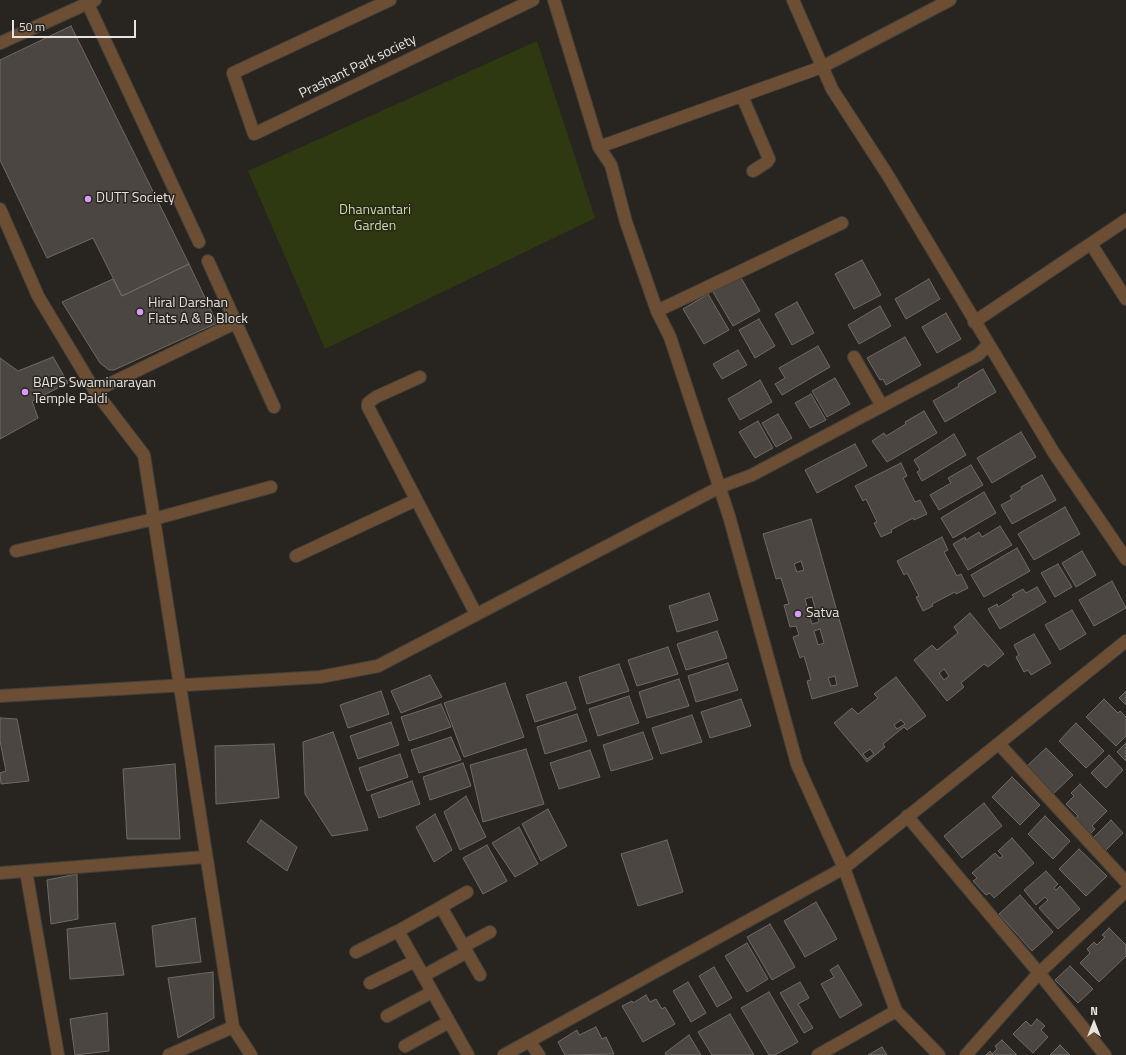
<!DOCTYPE html>
<html>
<head>
<meta charset="utf-8">
<style>
	body { margin:0 }
	#map { position:relative; width:1126px; height:1055px; overflow:hidden; background:#28241f; font-family:"Titillium Web",sans-serif }
	canvas { display:block }
	.north { position:absolute; left:1074px; top:1003px; width:40px; height:40px; -webkit-text-stroke:3px #28241f; paint-order:stroke; rotate:0deg; font-size:11px; font-weight:700; line-height:16px; text-align:center; color:#e7e4e0 }
	.north::after { content:''; display:block; margin:auto; width:14px; height:18px; background:#e7e4e0; clip-path:polygon(50% 0,100% 100%,50% 72%,0 100%) }
	.scale { position:absolute; left:12px; top:20px; width:124px; height:18px; box-sizing:border-box; border:2px solid #e7e4e0; border-top:0; padding-left:5px; font-size:12px; line-height:14px; white-space:nowrap; color:#e7e4e0; -webkit-text-stroke:3px #28241f; paint-order:stroke }
</style>
</head>
<body>
<div id="map">
<canvas width="1126" height="1055"></canvas>
<div class="north">N</div>
<div class="scale">50 m</div>
</div>
<script>
const ctx = document.querySelector('canvas').getContext('2d');
ctx.lineJoin = 'round';
function paint(path, color) {
  ctx.fillStyle = color;
  ctx.fill(path, 'evenodd');
}
function poly(rows) {
  const path = new Path2D();
  for (const r of rows) {
    path.moveTo(r[0], r[1]);
    for (let i = 2; i < r.length; i += 2) path.lineTo(r[i], r[i + 1]);
  }
  return path;
}
function stroke(path, color, width, dash) {
  ctx.strokeStyle = color;
  ctx.lineWidth = width;
  ctx.lineCap = dash ? 'butt' : 'round';
  ctx.setLineDash(dash || []);
  ctx.stroke(path);
}
function write(font, color, halo, rows, align = 'center') {
  ctx.font = font + ' "Titillium Web",sans-serif';
  ctx.lineWidth = 3;
  ctx.setLineDash([]);
  ctx.textBaseline = 'middle';
  ctx.strokeStyle = halo;
  ctx.fillStyle = color;
  for (const [text, x, y, turn = 0] of rows) {
    ctx.save();
    ctx.translate(x, y);
    ctx.rotate((+turn || 0) * Math.PI / 180);
    ctx.textAlign = isNaN(turn) ? turn : align;
    if (halo) ctx.strokeText(text, 0, 0);
    ctx.fillText(text, 0, 0);
    ctx.restore();
  }
}
paint(poly([
	[537,41,595,218,325,349,248,171]
]), '#2e3911');
const building = poly([
	[71,26,189,264,122,296,93,238,47,258,0,160,0,60,71,26],
	[862,260,881,295,854,309,835,274,862,260],
	[189,264,217,323,114,370,109,370,100,363,62,302,113,279,122,296,189,264],
	[740,276,760,311,733,326,713,292,740,276],
	[929,279,940,299,906,319,895,299,929,279],
	[708,294,729,330,704,344,683,309,708,294],
	[797,302,814,333,792,345,775,314,797,302],
	[880,306,891,326,859,344,848,325,880,306],
	[946,313,961,339,937,353,922,327,946,313],
	[759,319,775,346,755,358,739,330,759,319],
	[905,337,921,365,886,385,883,379,880,380,867,358,905,337],
	[818,346,830,367,782,395,775,384,785,378,779,368,818,346],
	[738,350,747,365,722,379,713,364,738,350],
	[53,357,68,383,32,401,38,418,0,439,0,358,18,371,53,357],
	[983,369,996,392,945,422,933,401,959,386,958,384,983,369],
	[835,378,850,404,827,417,812,391,835,378],
	[760,380,772,402,740,420,728,399,760,380],
	[811,394,826,420,810,428,795,403,811,394],
	[924,411,937,433,887,462,872,441,884,433,886,436,906,424,905,422,924,411],
	[778,414,792,438,776,447,762,423,778,414],
	[758,421,773,448,755,458,739,432,758,421],
	[1021,432,1036,457,992,483,977,458,1021,432],
	[954,434,966,455,922,481,917,472,920,470,914,460,954,434],
	[855,444,867,466,817,493,805,470,855,444],
	[901,463,907,476,903,478,915,502,920,500,927,514,914,520,913,518,891,530,892,532,881,537,874,523,877,522,866,499,863,501,855,486,901,463],
	[971,465,983,485,939,510,930,495,951,483,948,478,971,465],
	[1042,475,1056,500,1012,524,1001,505,1012,499,1010,496,1022,489,1021,487,1042,475],
	[984,492,996,513,953,538,941,518,984,492],
	[1065,507,1080,534,1034,560,1018,534,1065,507],
	[811,519,858,686,812,699,807,681,811,680,804,656,800,658,793,637,799,635,796,626,790,627,784,605,789,604,781,578,776,579,763,534,811,519],
	[801,561,804,570,797,572,794,564,801,561],
	[812,597,819,622,812,624,805,599,812,597],
	[820,629,824,643,818,645,814,631,820,629],
	[835,676,837,685,831,686,828,678,835,676],
	[1000,526,1012,545,968,570,953,544,965,537,966,540,979,532,982,537,1000,526],
	[942,537,948,550,944,552,957,576,961,574,968,588,956,594,955,592,932,604,933,606,923,611,916,597,919,596,907,573,904,575,897,561,942,537],
	[1017,548,1030,571,984,597,971,575,1017,548],
	[1082,551,1096,575,1076,587,1062,563,1082,551],
	[1058,564,1072,587,1055,597,1041,573,1058,564],
	[1112,581,1126,608,1094,626,1079,600,1112,581],
	[1037,587,1046,602,1000,629,988,609,997,604,998,607,1014,597,1012,595,1023,589,1026,593,1037,587],
	[709,593,718,620,677,632,669,606,709,593],
	[1072,610,1086,634,1060,650,1045,625,1072,610],
	[970,613,1004,654,988,667,984,664,961,683,964,687,947,701,914,660,932,645,937,650,958,633,954,627,970,613],
	[944,669,949,676,944,680,939,673,944,669],
	[717,631,727,658,686,670,677,644,717,631],
	[1034,634,1051,663,1031,675,1028,670,1024,672,1016,657,1019,655,1014,645,1034,634],
	[668,647,678,674,637,686,628,660,668,647],
	[728,663,738,690,696,702,688,676,728,663],
	[619,664,629,691,587,704,579,677,619,664],
	[430,675,442,697,401,713,391,691,430,675],
	[896,677,926,716,907,730,904,727,883,744,885,747,867,762,834,723,852,708,858,714,878,698,874,694,896,677],
	[901,720,905,724,897,729,894,725,901,720],
	[870,749,874,754,867,759,863,754,870,749],
	[679,679,689,706,647,718,639,692,679,679],
	[566,682,576,709,535,722,526,695,566,682],
	[505,683,524,737,464,757,444,703,505,683],
	[381,691,389,714,348,728,340,705,381,691],
	[1126,691,1126,705,1119,698,1126,691],
	[629,696,639,723,598,736,589,709,629,696],
	[741,699,751,726,710,738,701,712,741,699],
	[1104,699,1118,713,1120,711,1126,717,1126,736,1116,746,1086,717,1104,699],
	[441,704,451,727,409,741,401,717,441,704],
	[577,714,587,741,545,754,537,727,577,714],
	[692,715,702,742,661,754,652,728,692,715],
	[0,718,17,719,29,781,1,784,0,773,6,771,0,741,0,718],
	[391,722,399,745,358,759,350,736,391,722],
	[1076,723,1104,751,1086,768,1059,741,1076,723],
	[333,732,368,830,332,836,305,794,303,742,333,732],
	[643,732,653,759,611,771,603,745,643,732],
	[451,737,461,760,419,773,411,750,451,737],
	[1126,743,1126,761,1117,752,1126,743],
	[274,744,279,798,216,804,215,746,274,744],
	[1046,748,1073,775,1051,796,1024,769,1046,748],
	[526,749,544,804,483,822,470,765,526,749],
	[590,750,600,777,559,789,550,763,590,750],
	[400,754,408,777,367,791,359,768,400,754],
	[1109,755,1123,770,1106,788,1091,773,1109,755],
	[463,763,471,786,430,800,423,777,463,763],
	[175,764,180,839,127,839,123,769,175,764],
	[1012,777,1040,805,1020,825,992,797,1012,777],
	[412,781,420,804,379,818,371,795,412,781],
	[1080,784,1107,811,1092,826,1095,829,1090,834,1075,819,1078,816,1066,804,1074,796,1071,793,1080,784],
	[466,796,486,837,460,850,444,812,466,796],
	[984,803,1002,826,962,858,944,836,984,803],
	[548,809,567,846,541,861,522,824,548,809],
	[435,814,452,850,434,862,416,827,435,814],
	[1045,816,1070,841,1053,859,1028,834,1045,816],
	[261,820,297,847,287,871,247,842,261,820],
	[1111,820,1123,833,1104,852,1091,840,1111,820],
	[519,827,538,864,515,877,492,843,519,827],
	[1012,838,1034,863,994,898,990,893,986,895,973,881,977,878,972,873,995,853,1000,858,1003,856,998,851,1012,838],
	[667,840,683,892,638,906,621,854,667,840],
	[487,845,507,881,483,894,463,858,487,845],
	[1079,849,1107,876,1086,896,1059,869,1079,849],
	[1046,871,1058,884,1054,888,1056,890,1060,886,1080,909,1058,929,1039,908,1048,900,1045,897,1036,905,1024,890,1046,871],
	[77,874,78,919,51,924,47,880,77,874],
	[1020,895,1053,932,1032,951,999,914,1020,895],
	[816,902,837,939,805,957,784,921,816,902],
	[195,918,201,962,156,967,152,926,195,918],
	[115,923,124,975,70,979,67,929,115,923],
	[770,924,795,967,772,980,747,937,770,924],
	[1109,928,1126,945,1126,956,1099,982,1080,963,1090,953,1087,949,1094,942,1097,945,1105,937,1102,935,1109,928],
	[747,943,768,979,747,992,725,956,747,943],
	[838,965,862,1005,840,1018,821,984,834,977,830,970,838,965],
	[1070,966,1093,989,1078,1003,1055,980,1070,966],
	[714,967,732,998,717,1007,699,976,714,967],
	[213,972,214,1018,178,1038,168,978,213,972],
	[688,982,706,1013,691,1022,673,991,688,982],
	[800,982,809,998,798,1004,813,1028,804,1033,780,993,800,982],
	[769,992,798,1042,775,1055,769,1055,741,1008,769,992],
	[646,995,650,1002,656,999,662,1009,665,1007,675,1024,643,1042,622,1006,632,1001,633,1003,646,995],
	[107,1013,109,1051,75,1055,70,1019,107,1013],
	[730,1014,754,1055,712,1055,698,1032,730,1014],
	[1037,1019,1045,1026,1041,1030,1048,1037,1033,1053,1013,1034,1026,1021,1031,1026,1037,1019],
	[596,1027,602,1039,606,1037,614,1054,565,1055,558,1042,577,1030,579,1035,596,1027],
	[689,1035,701,1055,666,1055,665,1053,689,1035],
	[1002,1040,1017,1055,986,1055,990,1051,992,1054,997,1049,995,1046,1002,1040],
	[1060,1045,1070,1055,1050,1055,1060,1045],
	[882,1047,887,1055,868,1055,882,1047]
]);
paint(building, '#4b4641');
stroke(building, '#6f6a64', 1);
const minor = poly([
	[86,0,199,242],
	[390,0,233,73,254,134,533,0],
	[793,0,832,89,887,174,1054,453,1126,559],
	[742,96,769,159,767,162,753,171],
	[599,147,822,67,950,0],
	[0,209,38,296,95,391,144,455,233,1027,251,1055],
	[1091,244,1126,299],
	[208,261,274,407],
	[657,311,842,223],
	[974,322,1126,220],
	[854,357,882,406],
	[420,377,376,397,368,403,368,407,476,614],
	[95,391,235,323],
	[16,551,154,519,271,487],
	[296,556,416,500],
	[0,696,320,677,378,666,720,487,752,475,978,355,988,345],
	[999,744,1126,882],
	[907,816,1039,973,1105,1055],
	[26,871,58,1055],
	[0,873,205,857],
	[441,907,467,892],
	[464,946,490,932],
	[356,952,398,931],
	[423,976,467,952],
	[370,983,415,961],
	[387,1016,432,992],
	[529,1041,539,1055],
	[405,1046,449,1022],
	[169,1055,233,1027],
	[468,1055,398,931,441,907,480,975],
	[504,1055,844,868],
	[818,1055,896,1011],
	[966,1055,1039,973,1126,891]
]);
const tertiary = poly([
	[554,0,599,147,611,165,626,222,657,311,670,337,729,516,797,764,844,868,1126,641],
	[0,43,95,0],
	[844,868,896,1011,939,1055]
]);
stroke(minor, '#433f3a', 14);
stroke(tertiary, '#433f3a', 14);
stroke(minor, '#6b4e33', 12);
stroke(tertiary, '#6b4e33', 12);
for (const [x, y, r, color] of [
	[88,199,4,"#d69bfa"],
	[140,312,4,"#d69bfa"],
	[25,392,4,"#d69bfa"],
	[798,614,4,"#d69bfa"]
]) {
  const dot = new Path2D();
  dot.arc(x, y, r, 0, 2 * Math.PI);
  ctx.fillStyle = color;
  ctx.fill(dot);
  stroke(dot, '#28241f', 1.5);
}
write('14px', '#e7e4e0', '#28241f', [
	["Prashant Park society",358,67,-26]
]);
write('14px', '#e7e4e0', '#28241f', [
	["DUTT Society",96,199],
	["Hiral Darshan",148,304],
	["Flats A & B Block",148,320],
	["BAPS Swaminarayan",33,384],
	["Temple Paldi",33,400],
	["Satva",806,614]
], 'left');
write('14px', '#c7df98', '#28241f', [
	["Dhanvantari",375,211],
	["Garden",375,227]
]);
</script>
</body>
</html>
